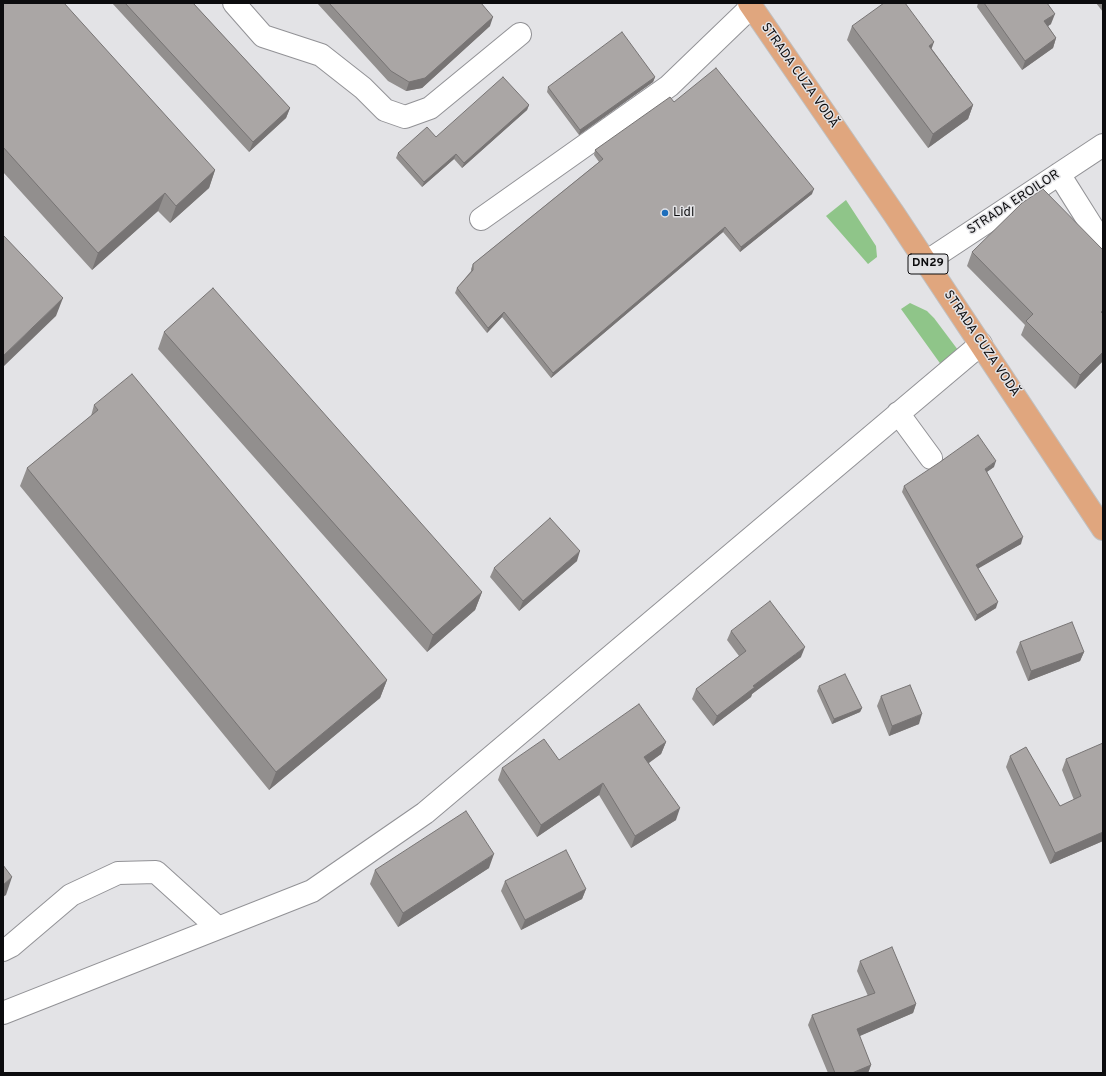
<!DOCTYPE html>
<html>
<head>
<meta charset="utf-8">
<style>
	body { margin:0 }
	#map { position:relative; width:1106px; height:1076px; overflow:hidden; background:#e3e3e6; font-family:Overpass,sans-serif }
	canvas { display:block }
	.frame { position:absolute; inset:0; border:4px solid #0c0c0e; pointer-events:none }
</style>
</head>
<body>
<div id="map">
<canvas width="1106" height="1076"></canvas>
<div class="frame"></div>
</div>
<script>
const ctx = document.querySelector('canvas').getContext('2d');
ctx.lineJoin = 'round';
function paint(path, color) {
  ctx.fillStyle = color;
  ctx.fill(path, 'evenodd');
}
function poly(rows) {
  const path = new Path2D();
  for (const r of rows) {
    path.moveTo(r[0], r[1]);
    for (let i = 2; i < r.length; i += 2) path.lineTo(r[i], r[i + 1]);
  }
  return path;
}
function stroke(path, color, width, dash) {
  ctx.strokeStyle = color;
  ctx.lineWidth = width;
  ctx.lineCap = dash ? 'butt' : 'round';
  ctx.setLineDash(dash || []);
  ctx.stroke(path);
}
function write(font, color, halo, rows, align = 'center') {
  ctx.font = font + ' Overpass,sans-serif';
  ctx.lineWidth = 3;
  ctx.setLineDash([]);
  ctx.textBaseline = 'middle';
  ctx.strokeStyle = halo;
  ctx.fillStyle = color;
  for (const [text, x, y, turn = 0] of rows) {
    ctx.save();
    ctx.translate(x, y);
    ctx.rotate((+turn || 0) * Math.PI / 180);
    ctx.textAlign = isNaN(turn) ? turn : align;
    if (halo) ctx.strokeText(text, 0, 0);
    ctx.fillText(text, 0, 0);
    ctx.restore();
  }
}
paint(poly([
	[846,200,876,246,877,257,868,264,826,216],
	[910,303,927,311,934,318,964,358,947,373,901,309]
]), '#8fc589');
const minor = poly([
	[234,3,263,36,321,55,363,88,385,110,405,117,430,108,520,34],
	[1059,174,1103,244],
	[481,219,669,86,751,7],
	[926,262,1103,145],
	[898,413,931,458],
	[3,950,11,946,71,895,118,873,156,872,218,928],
	[3,1013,312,891,425,813,981,344]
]);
const major = poly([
	[749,3,894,214,1103,529]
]);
stroke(minor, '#929296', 24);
stroke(major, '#c0c0c0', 24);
stroke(minor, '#fff', 22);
stroke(major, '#e0a67e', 22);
paint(poly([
	[3,3,215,170,209,188,170,223,158,211,92,270,3,172],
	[112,3,193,3,290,108,286,118,249,152],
	[317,3,481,3,490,26,422,88,406,91,388,81],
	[978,3,1047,3,1051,24,1048,26,1056,38,1053,48,1022,70,977,7],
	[1096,3,1103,3,1103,12],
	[852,26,932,49,973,105,968,119,928,148,847,40],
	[655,77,653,82,579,135,547,92,548,87],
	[674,102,812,194,740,252,723,232,551,378,502,317,487,333,455,293,457,288,471,271,471,269,473,264,599,162,594,155,595,150],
	[529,105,527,110,462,168,454,159,422,187,396,158,398,153,436,137],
	[1103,250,1103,361,1075,389,1021,335,1025,325,967,266,972,252],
	[164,332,482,592,475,610,427,652,158,349],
	[94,405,387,680,380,698,269,790,20,486,27,468,91,416],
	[994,467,987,472,1021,544,978,568,996,608,975,621,902,492,904,486],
	[577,561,519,611,490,577,494,568],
	[731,631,801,657,752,694,751,697,713,726,692,699,696,689,739,656,727,640],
	[1020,642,1084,652,1080,661,1028,681,1016,652],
	[819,686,862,708,860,712,832,724,817,691],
	[881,696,919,724,889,736,877,706],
	[666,742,661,754,649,763,676,820,631,848,599,795,537,837,498,780,502,768,559,760],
	[1010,756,1060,806,1074,800,1062,770,1066,759,1103,841,1050,864,1006,767],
	[489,868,398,927,370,884,375,870],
	[505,881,586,889,582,899,521,930,501,891],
	[860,961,916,1004,913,1013,859,1036,871,1065,868,1073,828,1073,808,1025,812,1015,868,996,857,971]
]), '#928f8e');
paint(poly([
	[1055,14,1051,24,1041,31,1044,21],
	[493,17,490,26,422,88,406,91,409,82],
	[1056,38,1053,48,1022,70,1025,61],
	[934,42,929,56,929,46],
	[655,77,653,82,579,135,580,130],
	[529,105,527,110,462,168,464,163],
	[973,105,968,119,928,148,933,134],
	[290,108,286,118,249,152,253,142],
	[456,154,454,159,422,187,424,182],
	[215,170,209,188,170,223,176,206],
	[814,189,812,194,740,252,741,247],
	[165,193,158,211,92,270,98,253],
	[725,227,723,232,551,378,553,373],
	[63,298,56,316,3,367,3,356],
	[504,312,502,317,487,333,488,328],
	[1103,352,1103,361,1075,389,1080,375],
	[996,461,994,467,982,475,985,469],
	[1023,537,1021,544,974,571,976,565],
	[580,551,577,561,519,611,523,601],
	[482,592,475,610,427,652,433,635],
	[998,602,996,608,975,621,977,615],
	[805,647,801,657,752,694,751,697,713,726,717,716,753,686],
	[1084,652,1080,661,1028,681,1031,671],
	[387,680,380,698,269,790,276,772],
	[862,708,860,712,832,724,834,719],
	[922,714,919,724,889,736,892,726],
	[666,742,661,754,640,769,644,757],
	[603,783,599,795,537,837,541,825],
	[680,808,676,820,631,848,635,836],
	[1103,832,1103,841,1050,864,1055,853],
	[494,854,489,868,398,927,403,913],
	[12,877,6,895,3,897,3,885],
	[586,889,582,899,521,930,525,920],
	[916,1004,913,1013,853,1039,857,1029],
	[871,1065,868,1073,852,1073]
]), '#777474');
const building = poly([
	[3,3,64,3,215,170,176,206,165,193,98,253,3,147,3,3],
	[125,3,193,3,290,108,253,142,125,3],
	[329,3,481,3,493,17,425,78,409,82,391,71,329,3],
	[884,3,905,3,934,42,929,46,973,105,933,134,852,26,884,3],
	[984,3,1047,3,1055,14,1044,21,1056,38,1025,61,984,3],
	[622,32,655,77,580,130,548,87,622,32],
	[716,68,814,189,741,247,725,227,553,373,504,312,488,328,457,288,473,270,473,264,603,159,595,150,670,97,674,102,716,68],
	[503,77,529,105,464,163,456,154,424,182,398,153,427,127,436,137,503,77],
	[1043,189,1103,250,1103,311,1101,312,1103,314,1103,352,1080,375,1026,321,1033,314,972,252,1022,203,1043,189],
	[3,235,63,298,3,356,3,235],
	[213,288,482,592,433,635,164,332,213,288],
	[132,374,387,680,276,772,27,468,98,410,94,405,132,374],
	[978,435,996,461,985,469,1023,537,976,565,998,602,977,615,904,486,940,462,978,435],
	[550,518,580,551,523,601,494,568,550,518],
	[770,601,805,647,753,686,755,687,717,716,696,689,746,651,731,631,770,601],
	[1072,622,1084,652,1031,671,1020,642,1072,622],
	[845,674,862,708,834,719,819,686,845,674],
	[910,685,922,714,892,726,881,696,910,685],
	[639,704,666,742,644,757,680,808,635,836,603,783,541,825,502,768,544,739,559,760,639,704],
	[1103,743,1103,832,1055,853,1010,756,1026,747,1060,806,1081,796,1066,759,1103,743],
	[466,811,494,854,403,913,375,870,466,811],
	[566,850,586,889,525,920,505,881,566,850],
	[3,865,12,877,3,885,3,865],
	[892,947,916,1004,857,1029,871,1065,852,1073,835,1073,812,1015,875,993,860,961,892,947]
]);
paint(building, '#aaa6a5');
stroke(building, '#777474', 1);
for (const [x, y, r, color] of [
	[665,213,4,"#1d6ebc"]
]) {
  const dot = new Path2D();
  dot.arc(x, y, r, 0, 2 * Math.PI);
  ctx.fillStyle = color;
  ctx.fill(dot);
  stroke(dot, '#e3e3e6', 1.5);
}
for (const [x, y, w] of [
	[928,264,40]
]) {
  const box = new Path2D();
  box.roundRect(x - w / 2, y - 10, w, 20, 3);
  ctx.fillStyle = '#e3e3e6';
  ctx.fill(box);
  stroke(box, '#0c0c0e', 1);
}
write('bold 12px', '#0c0c0e', null, [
	["DN29",928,264]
]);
write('13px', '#0c0c0e', '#e3e3e6', [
	["STRADA CUZA VODĂ",799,76,55],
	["STRADA EROILOR",1014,203,-33],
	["STRADA CUZA VODĂ",981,344,56]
]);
write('13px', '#0c0c0e', '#e3e3e6', [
	["Lidl",673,213]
], 'left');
</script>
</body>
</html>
